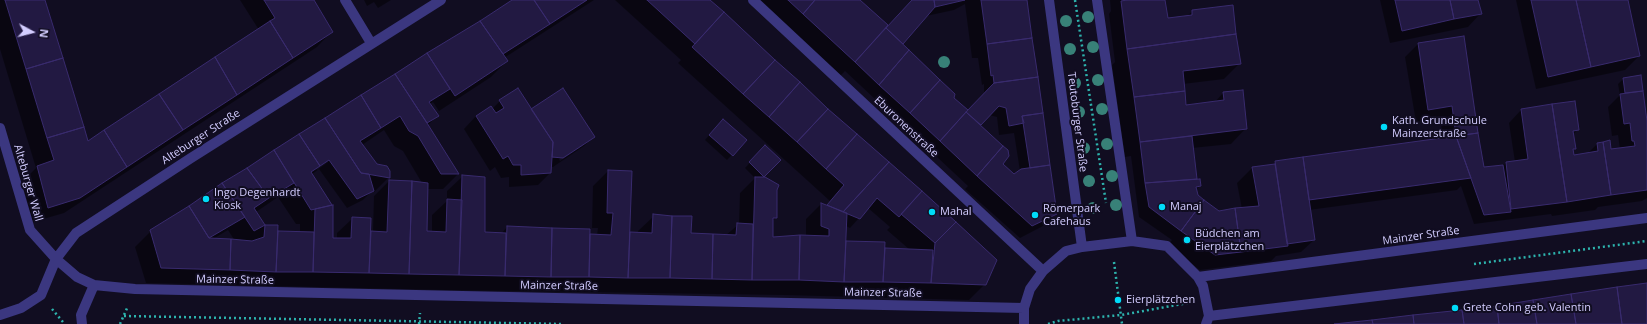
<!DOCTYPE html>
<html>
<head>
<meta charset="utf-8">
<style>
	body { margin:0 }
	#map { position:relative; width:1647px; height:324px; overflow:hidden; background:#110d21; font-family:"Open Sans",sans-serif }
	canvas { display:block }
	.north { position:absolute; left:12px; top:12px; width:40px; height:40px; -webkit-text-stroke:3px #110d21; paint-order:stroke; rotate:97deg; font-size:11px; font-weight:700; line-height:16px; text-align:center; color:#d3cdff }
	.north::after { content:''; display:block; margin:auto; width:14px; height:18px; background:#d3cdff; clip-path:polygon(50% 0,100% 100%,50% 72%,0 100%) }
</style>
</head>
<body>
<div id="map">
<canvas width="1647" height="324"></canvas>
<div class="north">N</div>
</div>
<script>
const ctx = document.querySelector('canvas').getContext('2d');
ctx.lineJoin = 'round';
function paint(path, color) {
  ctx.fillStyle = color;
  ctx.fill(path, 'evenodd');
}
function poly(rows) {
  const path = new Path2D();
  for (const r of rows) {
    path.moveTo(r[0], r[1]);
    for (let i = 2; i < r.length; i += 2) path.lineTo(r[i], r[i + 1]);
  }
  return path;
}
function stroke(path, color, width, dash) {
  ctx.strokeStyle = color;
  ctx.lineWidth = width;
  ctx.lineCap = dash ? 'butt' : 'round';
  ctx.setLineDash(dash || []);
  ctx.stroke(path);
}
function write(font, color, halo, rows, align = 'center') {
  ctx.font = font + ' "Open Sans",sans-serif';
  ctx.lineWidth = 4;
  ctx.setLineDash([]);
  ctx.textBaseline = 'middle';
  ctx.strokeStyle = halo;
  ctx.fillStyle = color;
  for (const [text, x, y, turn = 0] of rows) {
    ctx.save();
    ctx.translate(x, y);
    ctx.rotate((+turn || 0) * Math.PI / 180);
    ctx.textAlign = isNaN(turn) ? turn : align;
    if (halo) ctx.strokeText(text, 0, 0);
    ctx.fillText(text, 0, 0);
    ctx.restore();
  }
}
paint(poly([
	[0,0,44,0,88,142,259,30,240,0,313,0,332,31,317,47,64,213,33,222,22,182,36,168,0,49],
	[364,0,391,0,378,8,374,2,367,6],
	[513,0,594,0,504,58,507,61,491,77,439,111,433,102,430,104,437,116,427,126,458,174,443,189,427,189,426,232,432,233,432,215,447,201,447,191,463,176,484,233,501,234,507,227,597,235,598,228,592,228,593,186,608,171,629,233,638,233,638,231,654,216,690,234,725,236,739,224,740,193,755,178,745,168,765,147,779,160,762,178,776,189,776,218,772,221,772,238,806,236,806,219,821,204,825,206,830,201,678,63,681,60,615,0,709,0,827,109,985,284,969,300,783,295,444,290,146,283,135,247,151,231],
	[384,130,394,146,403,151,422,183,389,181,374,196,373,232,370,232,353,218,337,233,337,239,332,239,331,206,311,175,319,169,347,208,363,200,371,192,374,192,389,177,376,165,362,145],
	[328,160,328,162,317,170,316,168],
	[278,197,296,224,300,224,300,233,277,232,277,226,265,225,256,212],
	[868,208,890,227,887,230,910,250,884,249,884,243,845,242,846,226,850,228],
	[228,230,235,241,213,239],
	[756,0,859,0,876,40,913,0,1026,0,1056,214,1043,226,1020,238,965,189,968,186,845,71,839,77],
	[965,4,972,58,978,58,982,85,984,84,984,93,968,111,953,98,901,44,926,16,954,10],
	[989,115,997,117,999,135,1014,133,1020,171,1014,175,1001,164,980,125],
	[1110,0,1164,0,1167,19,1187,16,1193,11,1240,63,1224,79,1183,84,1185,106,1214,103,1223,93,1246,128,1231,144,1192,148,1197,180,1200,186,1196,190,1197,196,1219,212,1242,209,1237,183,1252,168,1273,165,1276,162,1443,139,1440,118,1416,122,1405,57,1418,44,1463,37,1483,168,1502,167,1506,163,1515,162,1509,123,1521,110,1578,129,1573,135,1575,148,1572,151,1573,156,1587,154,1597,144,1609,142,1610,150,1620,149,1618,135,1612,136,1608,107,1620,95,1618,84,1623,79,1640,77,1647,129,1647,198,1642,201,1598,207,1595,210,1552,216,1551,214,1474,224,1461,186,1457,190,1309,210,1314,240,1301,252,1276,256,1271,261,1200,270,1167,246,1172,240,1139,217,1131,156,1125,157,1112,65,1115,62,1109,14,1111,11],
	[1380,0,1477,0,1480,14,1468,27,1390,43],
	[1516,0,1627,0,1639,56,1625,70,1536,89],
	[517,90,531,110,593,137,584,146,553,167,551,167,550,173,538,185,509,187,509,177,501,178,495,167,490,171,464,129,476,116,492,109,500,101],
	[584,143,584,145,560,161,559,159],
	[718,125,746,140,727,160,705,140]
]), '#0007');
const building = poly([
	[5,0,45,0,63,58,26,69,5,0],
	[264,0,314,0,333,32,293,58,270,21,275,18,264,0],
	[512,0,534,0,550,24,503,54,480,21,512,0],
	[534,0,587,0,550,24,534,0],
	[647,0,710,0,724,12,695,44,647,0],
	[788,0,815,0,803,14,788,0],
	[815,0,860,0,888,25,855,62,803,14,815,0],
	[912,0,934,0,935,7,903,44,886,28,912,0],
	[934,0,965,0,935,7,934,0],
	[981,0,1027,0,1032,38,987,44,981,0],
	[1127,0,1165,0,1168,18,1192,15,1192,10,1233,5,1236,34,1127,49,1121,1,1127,0],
	[1395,0,1450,0,1454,19,1402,31,1395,0],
	[1450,0,1478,0,1482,14,1454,19,1450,0],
	[1531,0,1576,0,1591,67,1548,77,1531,0],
	[1576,0,1628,0,1640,56,1591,67,1576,0],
	[724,12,775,60,743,94,692,47,724,12],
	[270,21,293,58,237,95,215,57,270,21],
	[480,21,508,61,455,96,427,53,480,21],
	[886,28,909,50,879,85,855,62,886,28],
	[1236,34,1241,64,1183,71,1185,91,1134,97,1127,49,1236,34],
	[1464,36,1478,133,1456,136,1452,106,1428,110,1418,43,1464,36],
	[1032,38,1038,77,994,83,993,75,991,76,987,44,1032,38],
	[909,50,940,80,910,113,879,85,909,50],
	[427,53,450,89,429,102,439,116,427,123,395,74,427,53],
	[215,57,237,95,183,130,159,94,215,57],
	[63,58,84,127,47,138,26,69,63,58],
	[775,60,800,82,769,117,743,94,775,60],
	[395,74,427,123,459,174,441,174,418,136,409,131,400,116,381,128,361,95,395,74],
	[1641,75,1643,91,1625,93,1623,78,1641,75],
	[1038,77,1043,113,1022,116,1024,123,1009,126,1006,108,999,106,981,125,966,112,994,83,1038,77],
	[940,80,955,94,954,98,968,110,940,141,910,113,940,80],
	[800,82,828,109,797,142,769,117,800,82],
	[518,88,553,142,551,173,521,175,521,165,513,165,508,156,503,159,476,116,491,106,496,113,504,108,499,100,518,88],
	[563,88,595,137,563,158,552,157,553,142,531,109,563,88],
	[1243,90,1247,129,1140,142,1134,97,1185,91,1186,105,1224,100,1223,92,1243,90],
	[1643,91,1647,121,1647,190,1611,195,1603,142,1610,140,1611,149,1635,146,1634,141,1632,141,1630,123,1624,124,1620,94,1643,91],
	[159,94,183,130,127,167,104,130,159,94],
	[361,95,381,128,360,141,377,164,387,166,390,171,390,178,361,173,325,118,361,95],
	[1575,101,1579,130,1573,131,1576,149,1573,149,1574,155,1598,151,1597,143,1603,142,1611,195,1567,202,1552,104,1575,101],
	[1552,104,1567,202,1511,209,1506,162,1528,159,1521,109,1552,104],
	[828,109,857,134,826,169,797,142,828,109],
	[966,112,1003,146,977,176,940,141,966,112],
	[1043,113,1050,165,1030,168,1022,116,1043,113],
	[325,118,361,173,369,174,374,191,357,199,329,160,320,166,299,134,325,118],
	[723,119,747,140,733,156,709,135,723,119],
	[84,127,88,141,104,130,127,167,80,198,48,208,37,166,54,160,47,138,84,127],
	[1478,133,1484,167,1503,165,1511,212,1484,215,1456,136,1478,133],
	[299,134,320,166,311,172,332,205,311,210,274,150,299,134],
	[857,134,889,162,843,212,827,205,844,185,826,169,857,134],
	[1192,136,1197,179,1145,183,1140,142,1192,136],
	[1456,136,1471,178,1309,200,1303,157,1456,136],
	[765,145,781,160,764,177,749,162,765,145],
	[1003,146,1008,150,1009,156,1003,164,1014,174,1021,169,1050,165,1057,214,1032,226,977,176,1003,146],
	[274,150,294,183,269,198,247,168,274,150],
	[1303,157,1315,240,1287,244,1275,161,1303,157],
	[889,162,922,191,899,217,877,198,860,219,843,212,889,162],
	[1275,164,1288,246,1241,252,1235,208,1259,206,1252,167,1275,164],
	[247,168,269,198,254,208,265,225,254,231,222,183,247,168],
	[608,170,632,171,628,278,589,277,590,234,611,235,613,213,607,213,608,170],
	[462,175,485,177,485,232,506,233,505,276,459,275,462,175],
	[755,177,765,177,779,185,777,190,777,218,773,218,773,237,800,235,799,280,752,280,755,177],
	[1200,179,1201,186,1196,187,1198,195,1204,200,1181,231,1149,207,1145,183,1200,179],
	[389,180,412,181,409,274,369,273,371,231,387,232,389,180],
	[412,181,428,183,427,231,446,232,447,199,462,200,459,275,409,274,412,181],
	[222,183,245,217,209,238,189,206,222,183],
	[922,191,956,222,935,243,901,214,922,191],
	[1204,200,1219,211,1235,208,1241,252,1215,255,1181,231,1204,200],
	[821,203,847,213,844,282,799,280,800,235,829,236,829,229,821,226,821,203],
	[333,205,333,238,351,238,352,217,371,218,369,273,313,272,315,209,333,205],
	[189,206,209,238,231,239,230,270,161,268,150,230,189,206],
	[653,214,672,216,670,278,628,278,630,232,652,233,653,214],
	[672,216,692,216,691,233,713,234,712,279,670,278,672,216],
	[956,222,997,260,986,285,931,283,935,243,956,222],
	[737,223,753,224,752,280,712,279,713,234,736,235,737,223],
	[265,225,278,225,276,272,230,270,231,239,252,241,264,237,265,225],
	[507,226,552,228,551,277,505,276,507,226],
	[552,228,590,229,589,277,551,277,552,228],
	[278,231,314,232,313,272,276,272,278,231],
	[846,241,885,242,883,282,844,282,846,241],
	[885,248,933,250,931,283,883,282,885,248],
	[1647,283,1647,324,1622,324,1617,287,1647,283],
	[1617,287,1622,324,1576,324,1571,294,1617,287],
	[1571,294,1576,324,1537,324,1533,300,1571,294],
	[1533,300,1537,324,1499,324,1497,306,1533,300],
	[1497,306,1499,324,1464,324,1462,310,1497,306],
	[1462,310,1464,324,1414,324,1413,315,1462,310],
	[1413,315,1414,324,1373,324,1372,320,1413,315],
	[1372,320,1373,324,1334,324,1372,320]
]);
paint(building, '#221942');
stroke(building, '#392b6e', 1);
stroke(poly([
	[1075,0,1106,203],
	[1114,262,1122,324],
	[1474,264,1647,241],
	[52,309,63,322],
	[124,316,562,324],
	[120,324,128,306],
	[419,324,420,313],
	[1048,324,1058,321,1121,315,1188,303]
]), '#2db3ad', 2.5, [2, 3]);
stroke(poly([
	[345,0,371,43],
	[753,0,1043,271],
	[1049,0,1082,247],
	[1097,0,1132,241],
	[0,128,30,230,56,259,77,277,94,285,135,289,1024,308],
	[1198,277,1647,218],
	[0,315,21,308,41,295,56,259,76,233,191,158,441,0],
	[1209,316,1647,264],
	[82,324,81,315,94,285],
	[1024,324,1024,308,1030,289,1043,271,1066,251,1082,247,1132,241,1167,246,1198,277,1203,286,1209,316,1206,324]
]), '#3b3780', 10);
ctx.fillStyle = '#388178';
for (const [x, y] of [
	[1088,17],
	[1066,21],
	[1093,47],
	[1070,49],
	[944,62],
	[1098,80],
	[1075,83],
	[1102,109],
	[1079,112],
	[1107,144],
	[1084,148],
	[1112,176],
	[1089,181],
	[1116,205],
	[1093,208]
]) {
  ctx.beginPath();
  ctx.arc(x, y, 6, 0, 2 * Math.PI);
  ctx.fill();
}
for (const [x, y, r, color] of [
	[1384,127,4,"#00dbf8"],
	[206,199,4,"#00dbf8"],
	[1162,207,4,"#00dbf8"],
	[932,212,4,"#00dbf8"],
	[1035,215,4,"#00dbf8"],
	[1187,240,4,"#00dbf8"],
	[1118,300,4,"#00dbf8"],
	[1455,308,4,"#00dbf8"]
]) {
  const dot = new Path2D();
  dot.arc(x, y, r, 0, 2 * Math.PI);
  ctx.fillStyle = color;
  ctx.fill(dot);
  stroke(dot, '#110d21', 1.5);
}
write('11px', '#d3cdff', '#110d21', [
	["Kath. Grundschule",1392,121],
	["Mainzerstraße",1392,134],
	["Ingo Degenhardt",214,193],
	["Kiosk",214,206],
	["Manaj",1170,207],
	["Römerpark",1043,209],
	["Cafehaus",1043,222],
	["Mahal",940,212],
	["Büdchen am",1195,234],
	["Eierplätzchen",1195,247],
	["Eierplätzchen",1126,300],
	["Grete Cohn geb. Valentin",1463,308]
], 'left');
write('11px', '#d3cdff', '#110d21', [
	["Teutoburger Straße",1077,122,83],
	["Eburonenstraße",906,127,43],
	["Alteburger Straße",201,137,-33],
	["Alteburger Wall",28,183,74],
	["Mainzer Straße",1421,236,-8],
	["Mainzer Straße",235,280,1],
	["Mainzer Straße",559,286,1],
	["Mainzer Straße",883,293,1]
]);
</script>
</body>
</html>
